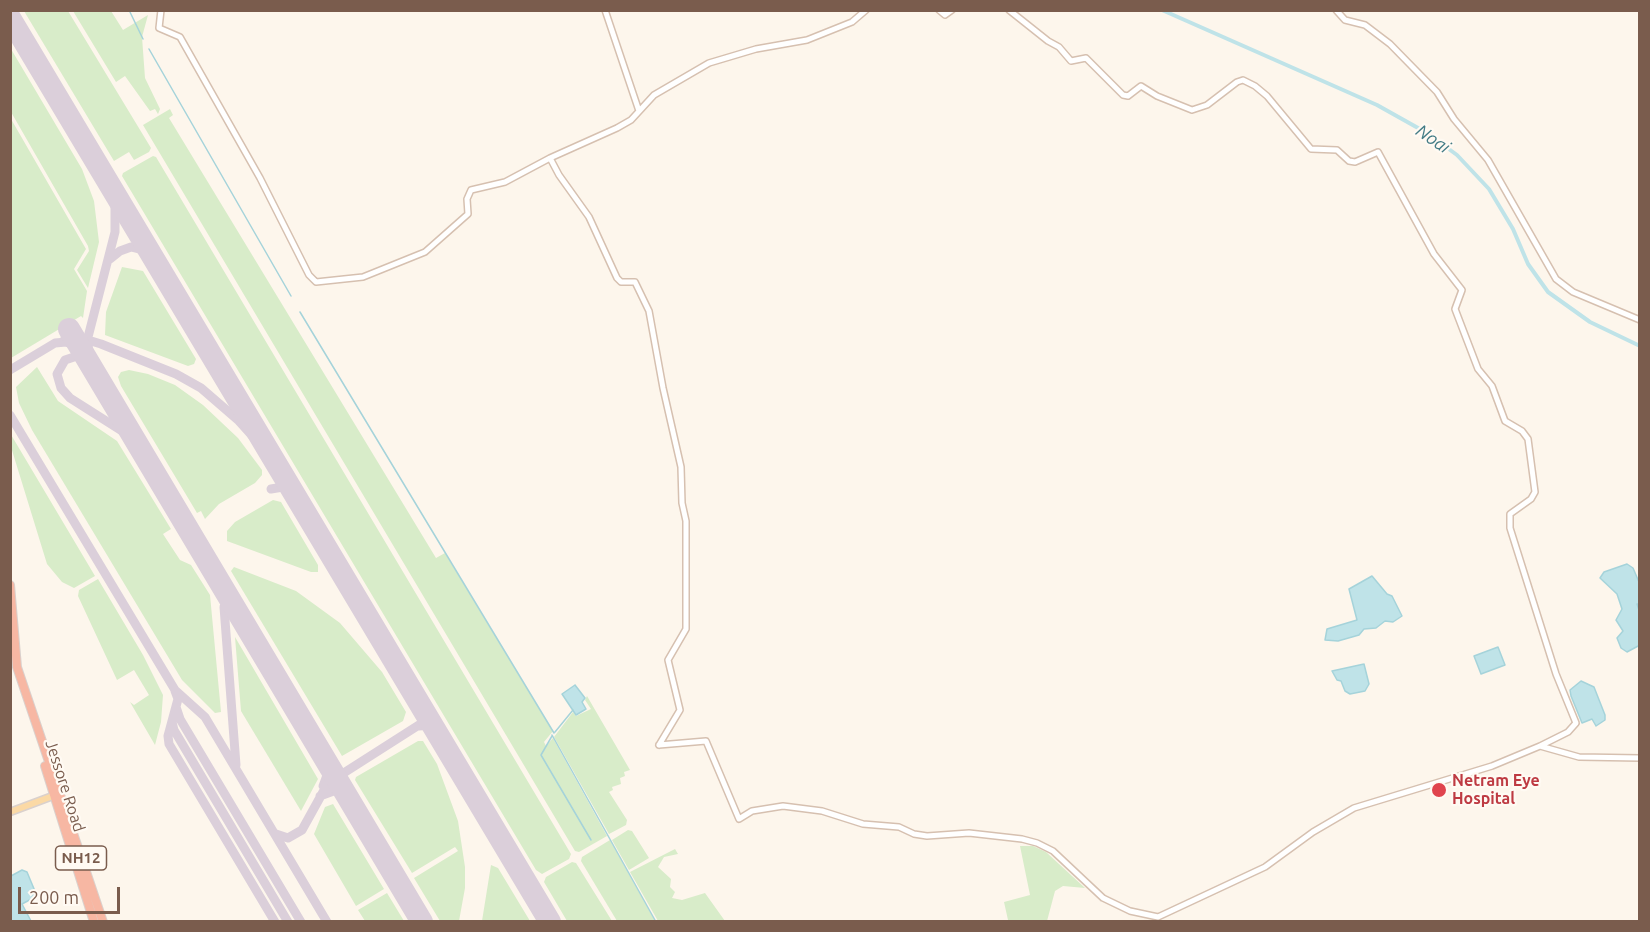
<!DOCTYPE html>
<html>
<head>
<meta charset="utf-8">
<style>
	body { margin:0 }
	#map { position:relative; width:1650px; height:932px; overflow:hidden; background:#fdf6ec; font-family:Ubuntu,sans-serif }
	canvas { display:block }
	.frame { position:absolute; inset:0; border:12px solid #7a5c4d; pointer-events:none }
	.scale { position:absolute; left:18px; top:887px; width:102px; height:27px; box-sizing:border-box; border:3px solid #7a5c4d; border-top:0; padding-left:8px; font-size:18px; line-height:21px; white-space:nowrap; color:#7a5c4d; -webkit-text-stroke:4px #fffaf3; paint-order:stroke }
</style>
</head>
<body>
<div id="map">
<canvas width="1650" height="932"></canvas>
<div class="frame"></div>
<div class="scale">200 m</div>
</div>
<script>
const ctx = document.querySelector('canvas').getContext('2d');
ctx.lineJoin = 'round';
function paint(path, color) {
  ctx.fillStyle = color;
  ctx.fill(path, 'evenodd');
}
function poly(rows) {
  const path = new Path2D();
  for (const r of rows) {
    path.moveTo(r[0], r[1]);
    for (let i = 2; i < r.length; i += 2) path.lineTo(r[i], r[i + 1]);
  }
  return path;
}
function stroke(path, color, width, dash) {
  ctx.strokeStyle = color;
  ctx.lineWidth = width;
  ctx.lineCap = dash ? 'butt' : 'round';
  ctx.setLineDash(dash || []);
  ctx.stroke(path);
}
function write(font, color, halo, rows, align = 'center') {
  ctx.font = font + ' Ubuntu,sans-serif';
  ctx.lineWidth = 4.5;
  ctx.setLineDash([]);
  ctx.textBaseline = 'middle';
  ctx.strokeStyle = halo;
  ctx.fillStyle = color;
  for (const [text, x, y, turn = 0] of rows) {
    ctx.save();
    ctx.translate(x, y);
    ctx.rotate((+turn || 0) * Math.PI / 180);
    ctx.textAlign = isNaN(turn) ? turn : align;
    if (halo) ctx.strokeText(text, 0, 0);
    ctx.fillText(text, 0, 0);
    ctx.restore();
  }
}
paint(poly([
	[24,11,68,11,151,148,149,152,134,160,129,152,114,161],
	[73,11,111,11,123,30,148,15,142,37,145,78,160,109,158,114,155,109,150,111,125,76,116,82],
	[11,49,82,169,94,201,99,242,88,288,77,270,89,251,88,246,11,112],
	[170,109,173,115,169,118,436,558,445,553,553,731,544,742,546,746,553,738,607,836,579,852,575,851,143,125],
	[11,119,86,249,74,269,87,291,83,318,81,316,11,358],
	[153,156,156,157,571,854,569,859,542,874,536,870,122,176,123,173],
	[122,267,143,271,196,359,194,364,188,366,105,335,106,312],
	[37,367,58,401,117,441,171,529,163,534,180,560,191,565,210,595,221,712,215,713,182,680,32,430,19,403,16,387],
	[129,370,148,374,175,385,203,405,238,438,262,470,262,475,255,483,219,504,205,519,201,511,197,513,121,386,118,377,121,372],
	[10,433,95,576,74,588,62,582,47,564,11,447],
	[273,500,281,502,318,565,318,572,311,572,227,541,227,531,235,522],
	[234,567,296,591,340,623,382,672,406,712,403,721,342,756,231,571],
	[98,579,143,655,163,695,161,722,155,745,130,702,134,705,149,695,134,670,117,680,78,596,79,590],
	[235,637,318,779,301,811,241,711],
	[587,696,630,770,624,772,625,776,620,778,621,784,612,787,613,790,609,792,627,820,626,825,609,834,554,737,573,712,576,716,591,709,585,700],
	[418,741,423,741,437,764,458,821,465,867,465,888,459,921,440,921,414,878,458,851,455,847,412,873,355,780,356,777],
	[333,804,384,889,356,906,314,834,325,807],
	[628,830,632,831,649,858,629,870,612,840],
	[610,840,655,921,617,921,581,861,582,857],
	[1020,846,1033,846,1046,852,1085,888,1063,886,1055,891,1047,921,1008,920,1004,902,1030,895],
	[675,849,678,854,664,857,658,867,671,879,670,887,675,892,672,898,682,900,705,893,725,921,658,921,630,872],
	[572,862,576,863,612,921,567,921,544,882,546,877],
	[491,865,498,868,530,921,482,921],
	[387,893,404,921,365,921,358,910]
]), '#d8ecc9');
const water = poly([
	[1627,564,1633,568,1639,582,1639,604,1637,604,1639,610,1640,645,1627,652,1621,648,1617,638,1623,631,1616,620,1622,609,1617,594,1600,578,1604,572,1627,564],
	[1372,576,1387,594,1392,596,1402,616,1393,622,1385,621,1376,628,1364,629,1359,635,1338,641,1325,640,1327,629,1357,620,1349,589,1372,576],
	[1498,647,1505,665,1481,674,1474,656,1498,647],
	[1364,664,1369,684,1365,691,1350,694,1345,691,1341,681,1337,680,1332,671,1364,664],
	[1581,681,1594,687,1605,715,1605,720,1596,726,1592,719,1582,723,1571,696,1570,690,1581,681],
	[575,685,585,698,582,702,586,709,576,715,562,694,575,685],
	[22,870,27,872,37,896,22,904,31,921,11,921,11,876,22,870]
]);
paint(water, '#bfe3e8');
stroke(water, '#a5d3da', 1.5);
stroke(poly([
	[129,10,143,39],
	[149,49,291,296],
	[300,312,554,733],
	[555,732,573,710],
	[552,735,656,922],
	[552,736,541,755,591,840]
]), '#a5d3da', 1.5);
stroke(poly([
	[1162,10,1377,105,1427,133,1457,155,1489,189,1513,229,1528,264,1548,292,1590,322,1640,346]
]), '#bfe3e8', 4);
stroke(poly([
	[110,259,120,251,131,247,143,250,153,257],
	[65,338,75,336,101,344,176,374,201,388,238,420,275,461],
	[91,365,77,356,65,360,57,374,61,388,70,398,133,438,143,452],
	[92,366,87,341,115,232,115,206,109,184],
	[10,370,55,343,66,342,77,346,87,359],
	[10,415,175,690,205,717,327,922],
	[271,489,283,487,295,495],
	[175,691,178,699,168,736,169,744,275,922],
	[176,707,180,719,301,922],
	[172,722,174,730,288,922],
	[419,726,431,725,435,729],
	[236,765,224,607,232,607,241,617],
	[323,786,329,770,327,762],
	[320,796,339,789,351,802],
	[276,834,288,838,302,830,328,783,422,723,425,713]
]), '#dbcfda', 9);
stroke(poly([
	[10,18,550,922],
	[69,329,422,922]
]), '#dbcfda', 22);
const secondary = poly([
	[161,10,159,28,180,37,260,178,309,275,316,282,363,277,425,252,468,214,467,199,471,190,505,182,550,158,559,175,589,217,617,278,621,282,635,282,649,311,663,388,681,467,682,503,686,521,686,629,668,660,680,710,659,745],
	[605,10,639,111],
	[939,10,945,15,952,10],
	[1009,10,1048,41,1059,47,1071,61,1086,58,1123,95,1128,96,1141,86,1157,96,1192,110,1207,105,1237,82,1243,80,1255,86,1267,96,1311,149,1337,150,1349,161,1355,162,1378,152,1434,254,1462,290,1455,309,1478,369,1492,386,1505,421,1522,431,1528,439,1535,492,1531,499,1510,514,1510,528,1556,674,1576,723,1568,732,1540,746],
	[1336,10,1345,20,1365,25,1390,44,1437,92,1454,119,1488,160,1556,279,1573,292,1640,320],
	[550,158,617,128,631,120,654,95,709,63,756,49,807,40,852,22,866,10],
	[659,745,706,741,739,819,752,811,783,806,822,811,863,824,899,827,914,834,927,836,969,833,1022,839,1037,843,1053,851,1103,898,1130,911,1158,917,1265,867,1313,832,1354,808,1492,766,1540,746,1579,757,1640,758]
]);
const primary = poly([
	[10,812,58,794]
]);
const highway = poly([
	[10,585,17,667,103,922],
	[45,766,94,922]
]);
stroke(secondary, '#d6c0b0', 8);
stroke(primary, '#dad1cd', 9);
stroke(highway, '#dad1cd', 10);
stroke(secondary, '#fff', 5);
stroke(primary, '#fbd9a5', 6);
stroke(highway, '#f7b7a3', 8);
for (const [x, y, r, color] of [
	[1439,790,8,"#e0444e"]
]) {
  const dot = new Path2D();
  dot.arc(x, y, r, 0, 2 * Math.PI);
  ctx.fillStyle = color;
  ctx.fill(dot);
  stroke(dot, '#fffaf3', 2);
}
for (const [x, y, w] of [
	[81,858,51]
]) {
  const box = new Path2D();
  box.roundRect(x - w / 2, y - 12, w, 24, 4.5);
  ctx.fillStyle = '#fffaf3';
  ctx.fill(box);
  stroke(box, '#7a5c4d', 1.5);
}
write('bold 15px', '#7a5c4d', null, [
	["NH12",81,858]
]);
write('bold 16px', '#be3a42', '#fffaf3', [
	["Netram Eye",1452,781],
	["Hospital",1452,799]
], 'left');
write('16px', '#7a5c4d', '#fffaf3', [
	["Jessore Road",65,786,72]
]);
write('italic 18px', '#437c86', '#fffaf3', [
	["Noai",1433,139,34]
]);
</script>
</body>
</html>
